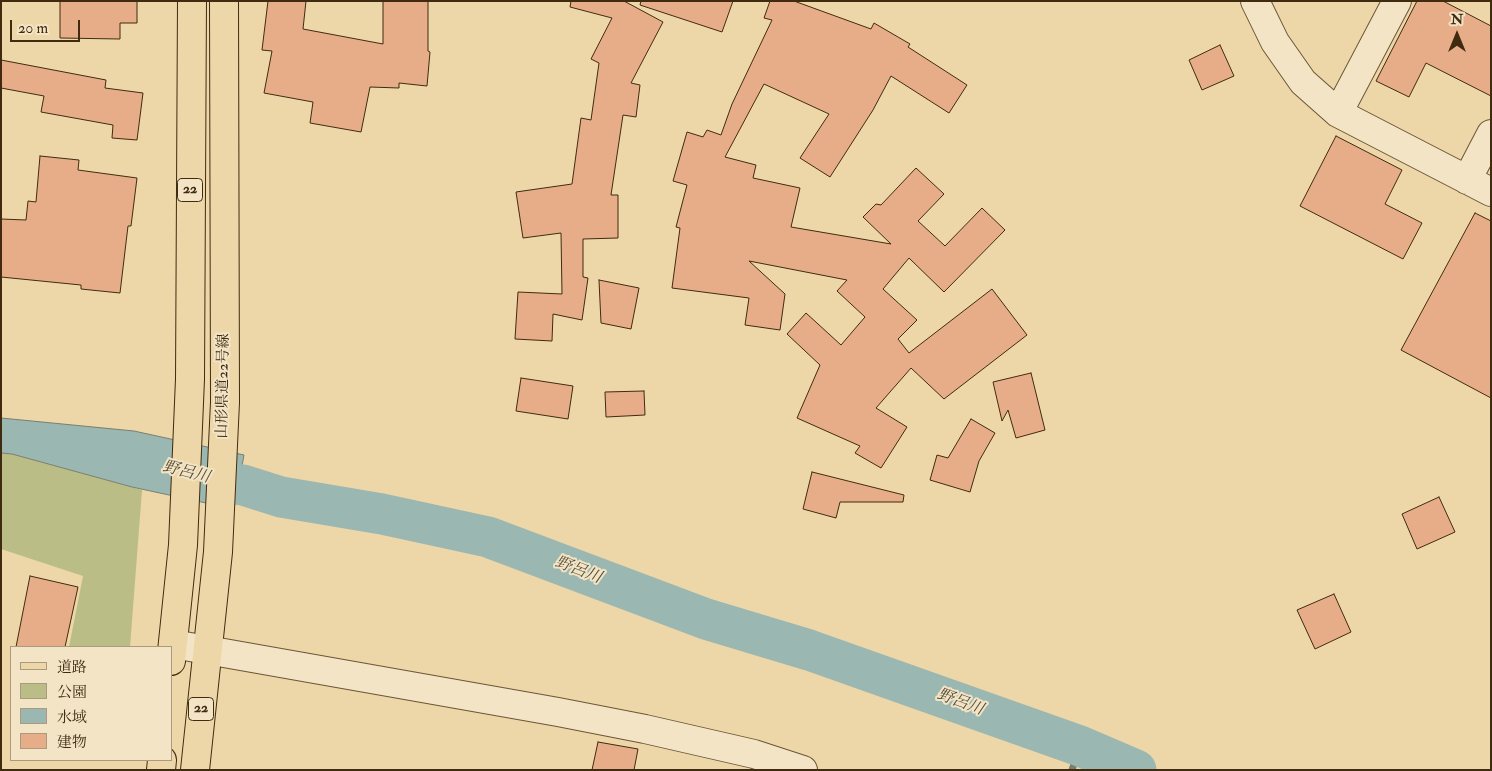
<!DOCTYPE html>
<html>
<head>
<meta charset="utf-8">
<style>
	body { margin:0 }
	#map { position:relative; width:1492px; height:771px; overflow:hidden; background:#edd6a7; font-family:"IM FELL Double Pica","Noto Serif JP",serif }
	canvas { display:block }
	.frame { position:absolute; inset:0; border:2px solid #402b11; pointer-events:none }
	.legend { position:absolute; left:10px; top:646px; width:162px; height:115px; box-sizing:border-box; background:#f3e4c6; border:1px solid #ab9a7e; margin:0; padding:6px 9px; list-style:none; font-size:15px; color:#402b11 }
	.legend li { display:flex; align-items:center; gap:10px; height:25px }
	.legend b { width:25px; border:1px solid #ab9a7e }
	.north { position:absolute; left:1432px; top:10px; width:50px; height:50px; -webkit-text-stroke:4px #f3e4c6; paint-order:stroke; rotate:0deg; font-size:14px; font-weight:700; line-height:20px; text-align:center; color:#402b11 }
	.north::after { content:''; display:block; margin:auto; width:18px; height:22px; background:#402b11; clip-path:polygon(50% 0,100% 100%,50% 72%,0 100%) }
	.scale { position:absolute; left:10px; top:20px; width:70px; height:22px; box-sizing:border-box; border:2px solid #402b11; border-top:0; padding-left:6px; font-size:15px; line-height:18px; white-space:nowrap; color:#402b11; -webkit-text-stroke:4px #f3e4c6; paint-order:stroke }
</style>
</head>
<body>
<div id="map">
<canvas width="1492" height="771"></canvas>
<div class="frame"></div>
<ul class="legend">
<li><b style="height:6px;background:#edd6a7"></b>道路</li>
<li><b style="height:14px;background:#babd85"></b>公園</li>
<li><b style="height:14px;background:#9bb7b1"></b>水域</li>
<li><b style="height:14px;background:#e7ad88"></b>建物</li>
</ul>
<div class="north">N</div>
<div class="scale">20 m</div>
</div>
<script>
const ctx = document.querySelector('canvas').getContext('2d');
ctx.lineJoin = 'round';
function paint(path, color) {
  ctx.fillStyle = color;
  ctx.fill(path, 'evenodd');
}
function poly(rows) {
  const path = new Path2D();
  for (const r of rows) {
    path.moveTo(r[0], r[1]);
    for (let i = 2; i < r.length; i += 2) path.lineTo(r[i], r[i + 1]);
  }
  return path;
}
function stroke(path, color, width, dash) {
  ctx.strokeStyle = color;
  ctx.lineWidth = width;
  ctx.lineCap = dash ? 'butt' : 'round';
  ctx.setLineDash(dash || []);
  ctx.stroke(path);
}
function write(font, color, halo, rows, align = 'center') {
  ctx.font = font + ' "IM FELL Double Pica","Noto Serif JP",serif';
  ctx.lineWidth = 4;
  ctx.setLineDash([]);
  ctx.textBaseline = 'middle';
  ctx.strokeStyle = halo;
  ctx.fillStyle = color;
  for (const [text, x, y, turn = 0] of rows) {
    ctx.save();
    ctx.translate(x, y);
    ctx.rotate((+turn || 0) * Math.PI / 180);
    ctx.textAlign = isNaN(turn) ? turn : align;
    if (halo) ctx.strokeText(text, 0, 0);
    ctx.fillText(text, 0, 0);
    ctx.restore();
  }
}
paint(poly([
	[1,453,12,454,142,490,130,647,69,647,83,576,1,549]
]), '#babd85');
const water = poly([
	[1,418,134,431,244,455,234,509,132,487,12,454,1,453,1,418]
]);
paint(water, '#9bb7b1');
stroke(water, '#777f71', 1);
stroke(poly([
	[1072,770,1080,746]
]), '#777f71', 7);
stroke(poly([
	[183,474,209,481,243,485,281,497,382,514,488,537,706,619,809,650,1080,746,1136,770]
]), '#9bb7b1', 41);
const building = poly([
	[60,1,137,1,137,23,120,23,120,39,60,38,60,1],
	[268,1,306,1,303,29,383,44,383,1,428,1,428,51,430,52,427,86,399,83,399,88,370,87,361,132,310,123,313,102,264,93,272,51,262,50,268,1],
	[571,1,624,1,663,22,631,83,640,85,636,117,623,115,611,195,618,195,618,238,583,239,583,277,588,278,582,320,553,314,552,341,515,339,518,292,562,294,561,233,523,238,516,192,572,184,581,118,591,120,599,63,591,59,612,18,570,7,571,1],
	[641,1,733,1,722,32,640,5,641,1],
	[770,1,794,1,871,29,874,23,910,44,908,47,967,85,949,113,891,76,873,110,830,177,800,158,829,114,764,84,725,157,756,165,753,178,800,188,791,227,891,244,863,217,876,204,881,205,916,168,944,194,918,221,945,246,982,208,1005,230,944,292,909,258,883,289,917,320,898,339,909,353,992,289,1027,335,944,399,911,368,876,408,907,427,881,468,855,453,860,446,797,418,820,365,787,334,806,313,841,345,865,317,837,291,847,280,749,261,785,294,780,330,745,325,749,298,672,288,680,228,676,227,687,185,673,181,687,132,703,137,707,130,721,135,732,104,772,20,764,18,770,1],
	[1417,1,1443,1,1491,26,1491,96,1426,63,1409,97,1376,81,1417,1],
	[1220,45,1234,76,1202,90,1189,60,1220,45],
	[1,60,106,80,105,88,143,93,137,140,112,138,113,125,41,112,44,96,1,88,1,60],
	[1336,136,1402,170,1385,204,1422,223,1403,259,1300,206,1336,136],
	[40,156,79,160,78,170,137,178,131,226,128,226,120,293,81,289,81,285,1,277,1,219,26,220,28,201,36,202,40,156],
	[1475,213,1491,221,1491,398,1401,350,1475,213],
	[599,280,639,288,631,329,601,323,599,280],
	[1031,373,1045,430,1016,438,1008,410,1002,421,993,382,1031,373],
	[521,378,573,386,568,419,516,411,521,378],
	[644,391,645,415,606,417,605,392,644,391],
	[971,419,995,433,979,461,970,492,930,480,937,455,948,458,971,419],
	[812,472,904,495,903,502,840,502,836,518,803,509,812,472],
	[1439,497,1455,532,1417,549,1402,514,1439,497],
	[30,576,78,587,65,647,16,647,30,576],
	[1334,594,1351,632,1315,649,1297,610,1334,594],
	[598,742,638,749,634,770,592,770,598,742]
]);
paint(building, '#e7ad88');
stroke(building, '#402b11', 1);
const minor = poly([
	[1255,1,1275,42,1303,82,1338,113,1491,192],
	[1338,113,1397,1],
	[1467,180,1491,134],
	[173,644,558,712,645,729,754,754,803,770]
]);
const major = poly([
	[171,661,183,545,190,379,192,1],
	[161,770,162,760],
	[195,770,218,552,225,402,224,1]
]);
stroke(minor, '#6b5636', 30);
stroke(major, '#402b11', 30);
stroke(minor, '#f3e4c6', 28);
stroke(major, '#edd6a7', 28);
for (const [x, y, w] of [
	[190,190,25],
	[201,709,25]
]) {
  const box = new Path2D();
  box.roundRect(x - w / 2, y - 11.5, w, 23, 4);
  ctx.fillStyle = '#f3e4c6';
  ctx.fill(box);
  stroke(box, '#402b11', 1);
}
write('bold 14px', '#402b11', null, [
	["22",190,190],
	["22",201,709]
]);
write('15px', '#402b11', '#f3e4c6', [
	["山形県道22号線",224,386,-89]
]);
write('italic 16px', '#574e39', '#f3e4c6', [
	["野呂川",186,473,14],
	["野呂川",578,571,21],
	["野呂川",960,703,20]
]);
</script>
</body>
</html>
